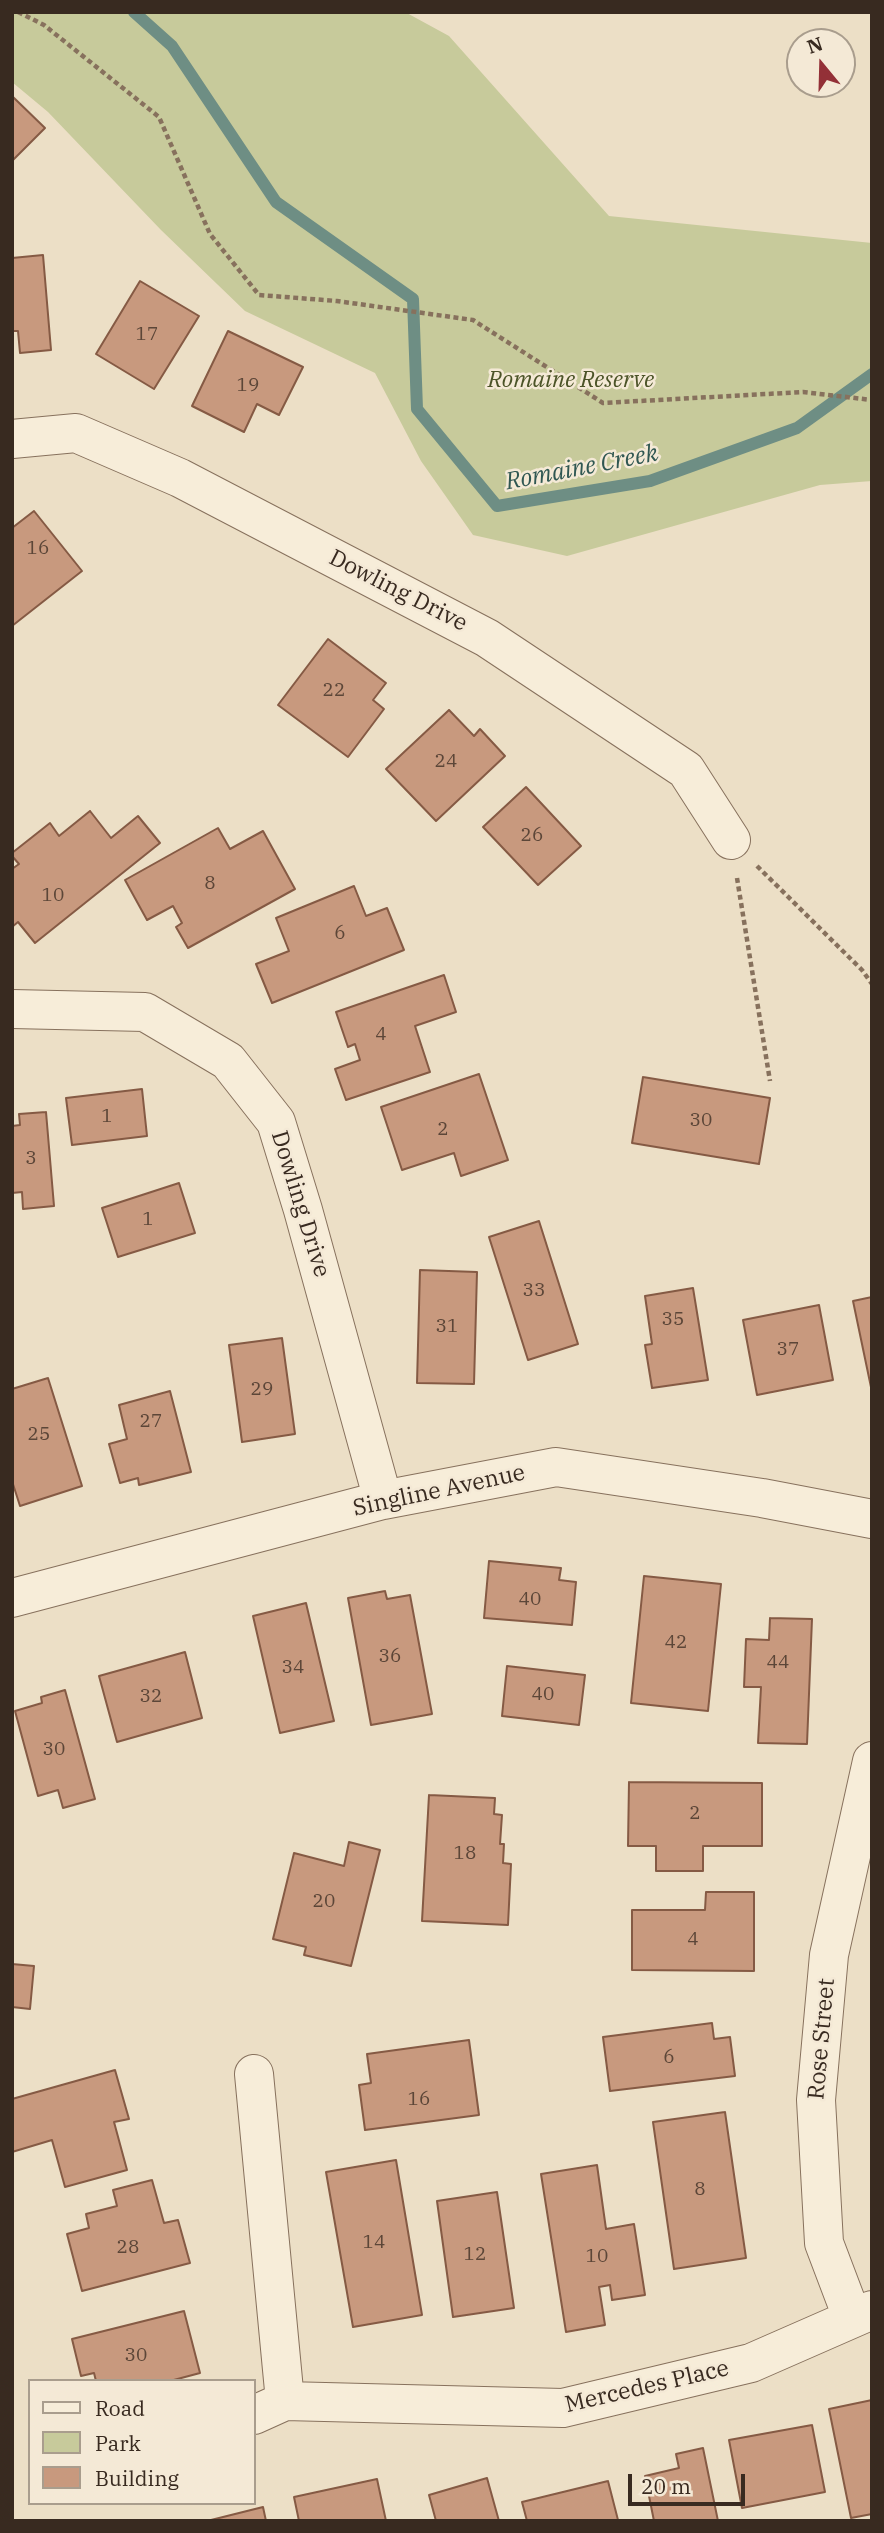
<!DOCTYPE html>
<html>
<head>
<meta charset="utf-8">
<style>
	body { margin:0 }
	#map { position:relative; width:884px; height:2533px; overflow:hidden; background:#ecdfc6; font-family:"IBM Plex Serif",serif }
	canvas { display:block }
	.frame { position:absolute; inset:0; border:14px solid #382a20; pointer-events:none }
	.legend { position:absolute; left:28px; top:2379px; width:228px; height:126px; box-sizing:border-box; background:#f4e9d6; border:2px solid #a99d8d; margin:0; padding:9px 12px; list-style:none; font-size:21px; color:#382a20 }
	.legend li { display:flex; align-items:center; gap:14px; height:35px }
	.legend b { width:35px; border:2px solid #a99d8d }
	.north { position:absolute; left:786px; top:28px; width:70px; height:70px; box-sizing:border-box; background:#f4e9d6; border:2px solid #a99d8d; border-radius:50%; rotate:341deg; font-size:19px; font-weight:700; line-height:28px; text-align:center; color:#382a20 }
	.north::after { content:''; display:block; margin:auto; width:24px; height:32px; background:#933037; clip-path:polygon(50% 0,100% 100%,50% 72%,0 100%) }
	.scale { position:absolute; left:628px; top:2474px; width:117px; height:32px; box-sizing:border-box; border:4px solid #382a20; border-top:0; padding-left:9px; font-size:21px; line-height:24px; white-space:nowrap; color:#382a20; -webkit-text-stroke:5px #f4e9d6; paint-order:stroke }
</style>
</head>
<body>
<div id="map">
<canvas width="884" height="2533"></canvas>
<div class="frame"></div>
<ul class="legend">
<li><b style="height:9px;background:#f7edd9"></b>Road</li>
<li><b style="height:19px;background:#c7ca9b"></b>Park</li>
<li><b style="height:19px;background:#c8997e"></b>Building</li>
</ul>
<div class="north">N</div>
<div class="scale">20 m</div>
</div>
<script>
const ctx = document.querySelector('canvas').getContext('2d');
ctx.lineJoin = 'round';
function paint(path, color) {
  ctx.fillStyle = color;
  ctx.fill(path, 'evenodd');
}
function poly(rows) {
  const path = new Path2D();
  for (const r of rows) {
    path.moveTo(r[0], r[1]);
    for (let i = 2; i < r.length; i += 2) path.lineTo(r[i], r[i + 1]);
  }
  return path;
}
function stroke(path, color, width, dash) {
  ctx.strokeStyle = color;
  ctx.lineWidth = width;
  ctx.lineCap = dash ? 'butt' : 'round';
  ctx.setLineDash(dash || []);
  ctx.stroke(path);
}
function write(font, color, halo, rows, align = 'center') {
  ctx.font = font + ' "IBM Plex Serif",serif';
  ctx.lineWidth = 5;
  ctx.setLineDash([]);
  ctx.textBaseline = 'middle';
  ctx.strokeStyle = halo;
  ctx.fillStyle = color;
  for (const [text, x, y, turn = 0] of rows) {
    ctx.save();
    ctx.translate(x, y);
    ctx.rotate((+turn || 0) * Math.PI / 180);
    ctx.textAlign = isNaN(turn) ? turn : align;
    if (halo) ctx.strokeText(text, 0, 0);
    ctx.fillText(text, 0, 0);
    ctx.restore();
  }
}
paint(poly([
	[12,12,405,12,449,36,609,216,872,243,872,481,820,485,567,556,473,535,421,461,375,373,245,311,161,230,48,112,12,82]
]), '#c7ca9b');
stroke(poly([
	[134,12,172,46,276,202,413,299,417,409,497,506,650,481,797,428,872,374]
]), '#6e8e84', 12);
const building = poly([
	[12,96,45,128,12,161,12,96],
	[43,255,51,350,20,353,18,331,12,331,12,258,43,255],
	[140,281,199,316,154,389,96,354,140,281],
	[228,331,303,367,279,415,257,404,244,432,192,406,228,331],
	[34,511,82,571,12,626,12,528,34,511],
	[328,639,386,683,373,700,384,709,348,757,278,705,328,639],
	[449,710,474,736,480,729,505,756,436,821,386,769,449,710],
	[526,787,581,846,538,885,483,827,526,787],
	[90,811,111,838,138,816,160,843,35,943,18,922,12,927,12,869,19,864,12,856,12,853,50,823,59,836,90,811],
	[218,828,230,849,263,831,295,889,188,948,176,927,182,923,173,906,147,920,125,880,218,828],
	[354,886,366,916,387,908,404,950,272,1003,256,964,289,951,276,918,354,886],
	[444,975,456,1012,415,1026,430,1072,346,1100,335,1069,360,1060,355,1044,348,1047,336,1012,444,975],
	[479,1074,508,1160,461,1176,454,1153,402,1170,381,1107,479,1074],
	[643,1077,770,1098,759,1164,632,1143,643,1077],
	[142,1089,147,1136,72,1145,66,1098,142,1089],
	[46,1112,54,1206,23,1209,22,1192,12,1193,12,1126,20,1125,19,1114,46,1112],
	[179,1183,195,1233,118,1257,102,1208,179,1183],
	[539,1221,578,1344,528,1360,489,1237,539,1221],
	[420,1270,477,1272,474,1384,417,1383,420,1270],
	[693,1288,708,1380,652,1388,645,1345,652,1344,645,1296,693,1288],
	[872,1297,872,1392,853,1301,872,1297],
	[819,1305,833,1380,757,1395,743,1320,819,1305],
	[282,1338,295,1434,242,1442,229,1345,282,1338],
	[48,1378,82,1486,20,1506,12,1481,12,1389,48,1378],
	[170,1391,191,1472,139,1485,138,1478,120,1483,109,1444,127,1439,119,1405,170,1391],
	[489,1561,561,1568,559,1580,576,1582,572,1625,484,1618,489,1561],
	[644,1576,721,1584,708,1711,631,1703,644,1576],
	[385,1591,387,1599,410,1595,432,1714,371,1725,348,1598,385,1591],
	[306,1603,334,1721,280,1733,253,1616,306,1603],
	[770,1618,812,1619,807,1744,758,1743,761,1687,744,1687,746,1639,769,1640,770,1618],
	[185,1652,202,1718,117,1742,99,1676,185,1652],
	[507,1666,585,1675,579,1725,502,1716,507,1666],
	[65,1690,95,1799,63,1808,58,1790,38,1796,15,1711,42,1703,41,1697,65,1690],
	[629,1782,762,1783,762,1846,703,1846,703,1871,656,1871,656,1846,628,1846,629,1782],
	[429,1795,495,1798,494,1814,502,1815,500,1844,504,1844,503,1863,511,1864,508,1925,422,1921,429,1795],
	[349,1842,380,1850,351,1966,304,1955,306,1947,273,1939,294,1853,344,1866,349,1842],
	[706,1892,754,1892,754,1971,632,1970,632,1910,705,1910,706,1892],
	[12,1964,34,1966,30,2009,12,2007,12,1964],
	[712,2023,714,2039,730,2037,735,2076,610,2091,603,2037,712,2023],
	[469,2040,479,2115,365,2130,359,2085,371,2083,367,2054,469,2040],
	[115,2070,129,2119,114,2122,127,2170,65,2187,52,2140,12,2152,12,2099,115,2070],
	[725,2112,746,2258,674,2269,653,2122,725,2112],
	[396,2160,422,2315,353,2327,326,2172,396,2160],
	[597,2165,606,2229,634,2224,645,2295,612,2300,610,2285,599,2287,605,2325,566,2332,541,2174,597,2165],
	[152,2180,164,2223,178,2220,190,2263,82,2291,67,2234,89,2228,86,2214,117,2206,113,2190,152,2180],
	[497,2192,514,2308,453,2317,437,2201,497,2192],
	[184,2311,200,2373,170,2381,96,2381,94,2373,81,2376,72,2339,184,2311],
	[872,2400,872,2514,851,2518,829,2409,872,2400],
	[812,2425,825,2492,742,2508,729,2440,812,2425],
	[703,2448,718,2521,654,2521,645,2476,679,2468,676,2454,703,2448],
	[487,2478,499,2521,436,2521,429,2495,487,2478],
	[377,2479,386,2521,299,2521,294,2497,377,2479],
	[608,2481,618,2520,527,2521,522,2502,608,2481],
	[263,2507,266,2521,207,2521,263,2507]
]);
paint(building, '#c8997e');
stroke(building, '#855a44', 2);
const minor = poly([
	[12,439,76,433,180,478,487,638,686,770,731,840],
	[12,1009,145,1012,228,1061,276,1122,303,1210,383,1500],
	[12,1598,383,1500,556,1467,762,1498,872,1519],
	[254,2074,285,2401],
	[852,2317,824,2243,816,2100,829,1955,872,1761],
	[254,2415,285,2401,563,2408,751,2363,872,2310]
]);
stroke(minor, '#87715d', 40);
stroke(poly([
	[18,12,44,25,159,117,210,234,259,295,337,301,473,320,603,403,803,392,872,400],
	[757,866,862,970,872,984],
	[737,878,770,1081]
]), '#87715d', 4.5, [5, 3.5]);
stroke(minor, '#f7edd9', 38);
write('19px', '#5c4638', null, [
	["17",147,335],
	["19",248,386],
	["16",38,549],
	["22",334,691],
	["24",446,762],
	["26",532,836],
	["8",210,884],
	["10",53,896],
	["6",340,934],
	["4",381,1035],
	["1",107,1117],
	["30",701,1121],
	["2",443,1130],
	["3",31,1159],
	["1",148,1220],
	["33",534,1291],
	["35",673,1320],
	["31",447,1327],
	["37",788,1350],
	["29",262,1390],
	["27",151,1422],
	["25",39,1435],
	["40",530,1600],
	["42",676,1643],
	["36",390,1657],
	["44",778,1663],
	["34",293,1668],
	["40",543,1695],
	["32",151,1697],
	["30",54,1750],
	["2",695,1814],
	["18",465,1854],
	["20",324,1902],
	["4",693,1940],
	["6",669,2058],
	["16",419,2100],
	["8",700,2190],
	["14",374,2243],
	["28",128,2248],
	["12",475,2255],
	["10",597,2257],
	["30",136,2356]
]);
write('italic 23px', '#4b5327', '#f4e9d6', [
	["Romaine Reserve",571,380]
]);
write('23px', '#382a20', '#f4e9d6', [
	["Dowling Drive",398,591,27],
	["Dowling Drive",300,1204,73],
	["Singline Avenue",439,1491,-12],
	["Rose Street",822,2039,-85],
	["Mercedes Place",647,2387,-13]
]);
write('italic 24px', '#305752', '#f4e9d6', [
	["Romaine Creek",582,468,-11]
]);
</script>
</body>
</html>
